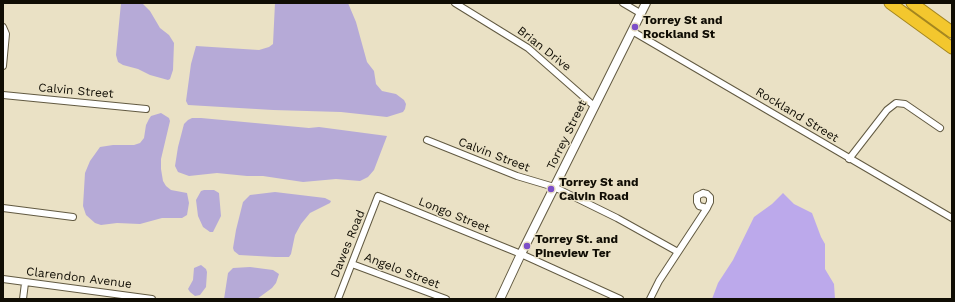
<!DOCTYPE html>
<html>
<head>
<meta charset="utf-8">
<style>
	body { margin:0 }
	#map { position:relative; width:955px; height:302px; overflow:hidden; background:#eae1c5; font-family:"Work Sans",sans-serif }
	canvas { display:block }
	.frame { position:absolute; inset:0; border:4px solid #100d04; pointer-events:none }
</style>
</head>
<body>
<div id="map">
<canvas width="955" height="302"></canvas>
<div class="frame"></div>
</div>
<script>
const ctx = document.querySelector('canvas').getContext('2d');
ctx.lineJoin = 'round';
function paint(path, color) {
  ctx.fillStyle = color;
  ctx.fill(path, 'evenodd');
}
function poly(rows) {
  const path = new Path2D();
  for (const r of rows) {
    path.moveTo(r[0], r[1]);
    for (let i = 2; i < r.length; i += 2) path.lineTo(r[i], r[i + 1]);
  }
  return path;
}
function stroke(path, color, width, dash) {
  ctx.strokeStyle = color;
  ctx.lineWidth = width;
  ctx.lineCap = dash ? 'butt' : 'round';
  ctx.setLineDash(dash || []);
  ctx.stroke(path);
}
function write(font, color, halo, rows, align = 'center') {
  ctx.font = font + ' "Work Sans",sans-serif';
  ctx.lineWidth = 3;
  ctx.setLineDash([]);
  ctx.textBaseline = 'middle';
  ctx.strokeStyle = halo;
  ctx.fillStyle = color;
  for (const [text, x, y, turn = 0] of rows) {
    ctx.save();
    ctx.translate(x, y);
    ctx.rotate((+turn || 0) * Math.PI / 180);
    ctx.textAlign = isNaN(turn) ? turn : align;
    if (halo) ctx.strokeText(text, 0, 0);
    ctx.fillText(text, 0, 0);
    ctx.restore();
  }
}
paint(poly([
	[121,3,142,3,150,11,160,28,169,35,174,43,173,70,170,79,168,80,150,75,138,69,123,65,118,62,116,55],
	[275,3,348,3,356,22,367,62,374,71,376,84,382,91,396,94,404,100,406,104,405,109,403,112,387,117,341,112,273,110,188,105,186,101,191,64,196,46,259,50,269,47,273,44],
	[161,113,169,118,170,121,161,159,161,169,163,181,166,186,171,190,187,193,189,203,187,215,182,218,162,218,140,224,117,223,101,225,95,223,86,215,83,206,85,173,90,161,100,147,113,145,134,145,140,143,144,138,146,125,149,119,151,116],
	[192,118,201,118,309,128,319,127,387,136,374,170,368,177,360,181,336,179,303,182,263,176,247,176,217,173,189,176,178,172,175,166,178,147,184,124,188,120],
	[204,190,214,190,219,193,221,216,213,232,210,232,203,227,198,216,196,200,201,191],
	[275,192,325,198,331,201,330,203,310,213,301,224,295,235,291,254,289,257,275,257,239,255,234,251,233,248,236,230,243,202,250,195],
	[201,265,206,269,207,272,206,287,200,295,195,296,190,292,188,289,193,280,194,268],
	[250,267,273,270,279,274,276,283,272,288,257,299,224,299,228,273,233,268]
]), '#b6aad7');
paint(poly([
	[783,193,794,204,812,213,821,237,825,244,825,269,834,284,835,299,712,299,718,283,733,260,754,217,772,204]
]), '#bca9eb');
const minor = poly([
	[455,3,528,48,594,106],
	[623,3,640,13],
	[3,27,6,34,3,66],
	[632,31,952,218],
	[3,95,146,109],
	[427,140,517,176,554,187,617,218,678,252],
	[849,159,887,110,896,103,905,104,940,128],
	[703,193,707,194,710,197,710,202,707,208,699,206,697,202,697,196,703,193],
	[3,208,73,217],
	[352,264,446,299],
	[3,279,152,299],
	[23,299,25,283],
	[338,299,378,196,521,254,620,299],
	[650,299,659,281,707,208]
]);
const secondary = poly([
	[500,299,521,254,646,3]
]);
const motorway = poly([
	[890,3,952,48],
	[912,3,952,32]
]);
stroke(minor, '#625a42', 8);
stroke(secondary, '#625a42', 10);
stroke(motorway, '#a4861f', 13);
stroke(minor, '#fff', 6);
stroke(secondary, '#fff', 8);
stroke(motorway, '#f3c72e', 11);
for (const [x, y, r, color] of [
	[635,27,4,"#7c4fc8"],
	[551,189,4,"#7c4fc8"],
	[527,246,4,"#7c4fc8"]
]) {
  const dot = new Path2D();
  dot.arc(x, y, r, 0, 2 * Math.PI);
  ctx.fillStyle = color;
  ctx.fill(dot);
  stroke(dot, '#eae1c5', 1.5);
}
write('bold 12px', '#100d04', '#eae1c5', [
	["Torrey St and",643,20],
	["Rockland St",643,34],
	["Torrey St and",559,182],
	["Calvin Road",559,196],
	["Torrey St. and",535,239],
	["Pineview Ter",535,253]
], 'left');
write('12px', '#100d04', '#eae1c5', [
	["Brian Drive",544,49,38],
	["Calvin Street",76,91,5],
	["Rockland Street",797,115,31],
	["Torrey Street",567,135,-64],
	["Calvin Street",494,155,21],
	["Longo Street",454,215,22],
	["Dawes Road",348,244,-68],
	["Angelo Street",402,271,21],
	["Clarendon Avenue",79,278,7]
]);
</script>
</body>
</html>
